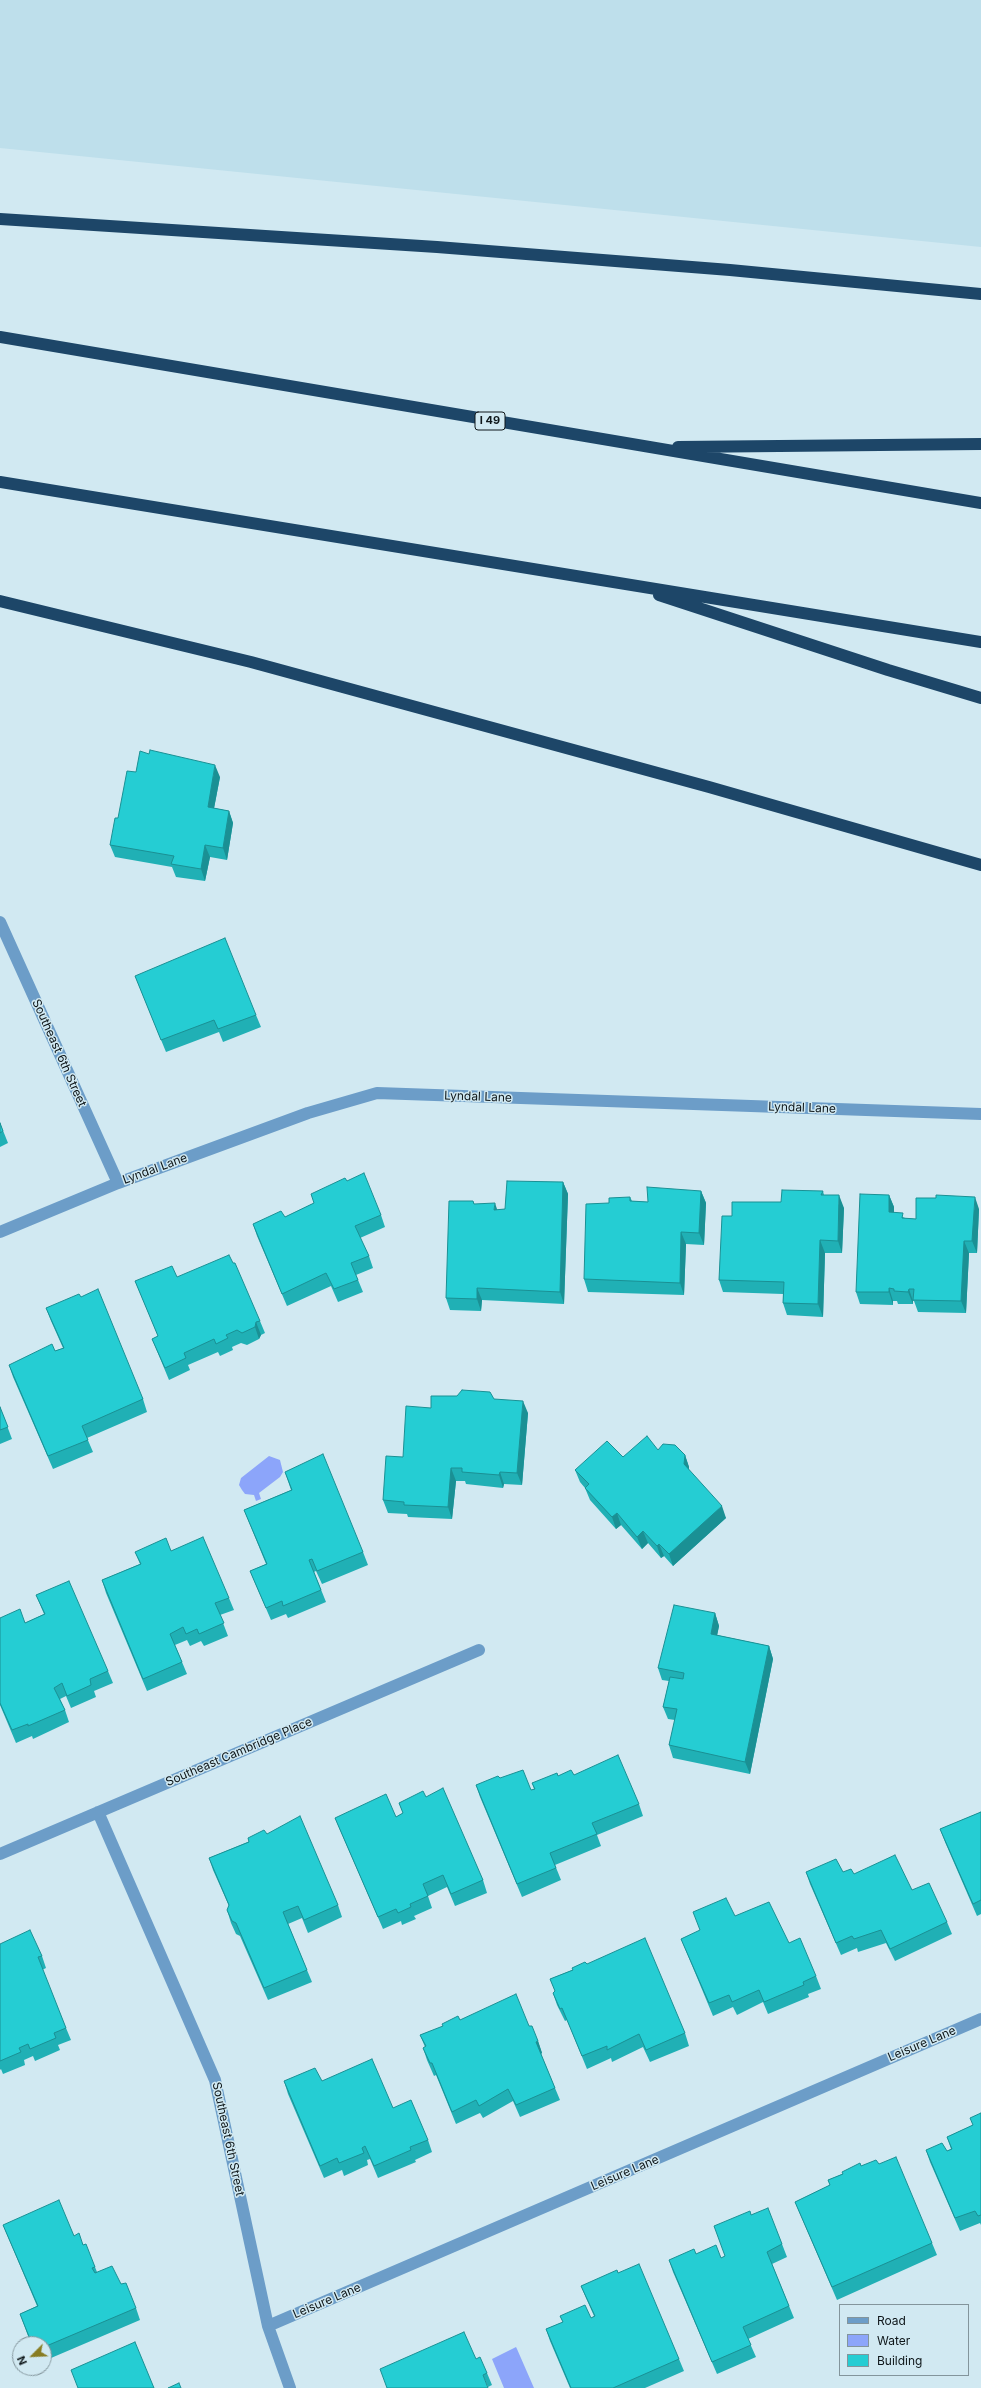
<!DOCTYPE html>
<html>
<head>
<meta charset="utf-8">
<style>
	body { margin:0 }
	#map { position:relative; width:981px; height:2388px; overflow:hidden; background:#d1e9f2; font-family:Inter,sans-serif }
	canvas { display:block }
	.legend { position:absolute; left:839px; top:2304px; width:130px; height:72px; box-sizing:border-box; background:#d1e9f2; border:1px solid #83959c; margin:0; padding:5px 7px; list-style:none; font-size:12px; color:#0f171a }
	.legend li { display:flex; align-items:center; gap:8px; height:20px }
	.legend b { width:20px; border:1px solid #83959c }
	.north { position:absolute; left:12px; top:2336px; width:40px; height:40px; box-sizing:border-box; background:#d1e9f2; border:1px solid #83959c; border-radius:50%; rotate:246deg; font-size:11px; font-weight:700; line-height:16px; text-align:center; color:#0f171a }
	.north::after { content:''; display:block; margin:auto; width:14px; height:18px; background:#887d23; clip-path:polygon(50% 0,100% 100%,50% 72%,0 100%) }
</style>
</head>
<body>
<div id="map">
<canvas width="981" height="2388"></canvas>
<ul class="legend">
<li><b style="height:5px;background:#6c9dc8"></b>Road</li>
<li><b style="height:11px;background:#8ca5fa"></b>Water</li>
<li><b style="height:11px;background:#25cdd3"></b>Building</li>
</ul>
<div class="north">N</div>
</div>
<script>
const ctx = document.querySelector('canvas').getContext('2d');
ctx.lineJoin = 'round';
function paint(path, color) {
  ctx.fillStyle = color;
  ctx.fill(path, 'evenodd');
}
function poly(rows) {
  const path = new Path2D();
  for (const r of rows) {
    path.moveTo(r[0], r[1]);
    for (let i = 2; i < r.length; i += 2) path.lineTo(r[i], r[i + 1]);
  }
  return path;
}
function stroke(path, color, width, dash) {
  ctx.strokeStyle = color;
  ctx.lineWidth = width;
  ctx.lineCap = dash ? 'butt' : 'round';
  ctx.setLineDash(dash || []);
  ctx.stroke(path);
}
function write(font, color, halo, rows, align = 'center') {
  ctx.font = font + ' Inter,sans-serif';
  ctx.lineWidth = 3;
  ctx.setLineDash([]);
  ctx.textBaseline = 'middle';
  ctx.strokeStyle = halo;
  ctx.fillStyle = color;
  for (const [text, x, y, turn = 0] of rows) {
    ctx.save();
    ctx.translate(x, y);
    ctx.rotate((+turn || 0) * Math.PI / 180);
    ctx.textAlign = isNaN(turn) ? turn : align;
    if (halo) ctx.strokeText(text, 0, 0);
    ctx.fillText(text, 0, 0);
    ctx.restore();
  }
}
paint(poly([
	[0,0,981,0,981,247,0,148]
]), '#bedfeb');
paint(poly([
	[269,1456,280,1460,283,1472,280,1477,259,1493,261,1499,256,1501,254,1495,245,1494,242,1490,239,1485,241,1478],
	[516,2347,517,2349,534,2388,504,2388,492,2359]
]), '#8ca5fa');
stroke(poly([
	[0,922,118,1183],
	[0,1232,118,1183,308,1113,377,1093,981,1114],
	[98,1812,215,2080,268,2326,290,2388],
	[0,1854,479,1650],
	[268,2326,981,2019]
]), '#6c9dc8', 12);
stroke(poly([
	[0,219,437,247,730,270,981,294],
	[0,337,981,503],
	[678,447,981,444],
	[0,482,981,642],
	[659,595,888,670,981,698],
	[0,601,251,662,709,787,981,865]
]), '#1d4668', 12);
paint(poly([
	[136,772,220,777,214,808,229,811,233,823,227,860,210,857,205,881,176,877,172,867,115,857,110,845],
	[135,976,256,1015,261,1027,223,1042,219,1032,166,1052],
	[0,1123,8,1143,0,1147],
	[347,1181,381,1215,385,1227,360,1238,369,1256,373,1268,356,1275,363,1292,338,1302,331,1286,287,1306,257,1236,253,1224,285,1217,314,1203],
	[563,1182,568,1194,564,1304,482,1300,481,1311,450,1310,446,1298,473,1201,474,1204,497,1210,505,1209],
	[701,1191,706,1203,704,1245,686,1244,684,1295,588,1292,584,1279,609,1203,630,1197,632,1201,648,1202],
	[823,1191,824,1195,844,1208,842,1253,825,1253,823,1317,787,1315,783,1303,783,1294,723,1292,719,1280,732,1216],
	[889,1195,894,1207,894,1213,905,1218,916,1219,979,1209,977,1253,969,1253,966,1313,918,1312,914,1301,913,1301,913,1304,898,1304,897,1301,893,1301,893,1305,860,1304,856,1292],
	[135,1281,260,1321,265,1333,261,1335,259,1339,247,1345,241,1343,232,1347,233,1350,220,1356,218,1352,188,1365,190,1370,169,1380,157,1351,152,1339,158,1336],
	[81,1297,143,1399,147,1412,87,1438,93,1452,53,1469,13,1377,9,1365,55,1351,63,1348,51,1321,46,1308],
	[494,1399,528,1413,522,1485,504,1484,503,1488,466,1484,465,1481,456,1481,452,1519,408,1517,407,1514,388,1513,383,1500,403,1457,431,1408],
	[0,1407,12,1439,0,1444],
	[658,1450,685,1455,689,1467,689,1470,726,1518,673,1566,664,1556,661,1558,648,1543,642,1549,621,1525,616,1529,590,1500,585,1488,580,1482,575,1470,623,1457],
	[285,1472,363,1552,368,1565,322,1584,316,1571,314,1572,326,1602,288,1618,286,1614,271,1620,255,1583,250,1571,266,1564,244,1510,291,1490],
	[171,1551,229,1598,234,1610,220,1615,228,1636,204,1646,201,1641,190,1646,187,1640,175,1645,182,1662,187,1674,147,1691,106,1593,102,1580,140,1564,135,1552],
	[36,1595,108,1671,113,1683,94,1691,96,1697,71,1708,66,1696,60,1699,65,1710,69,1722,33,1739,32,1736,16,1743,0,1705,0,1618,25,1623,44,1614],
	[715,1613,719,1626,717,1635,769,1646,773,1659,750,1774,673,1758,669,1745,675,1720,668,1719,663,1707,669,1681,662,1680,658,1668],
	[574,1775,639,1804,643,1816,597,1835,601,1846,555,1865,561,1880,522,1897,480,1797,476,1785,500,1778,531,1790,534,1789,532,1783,558,1776],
	[426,1797,483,1880,487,1893,455,1906,447,1887,428,1896,432,1908,414,1916,416,1919,402,1925,401,1921,383,1929,340,1830,335,1818,396,1817,403,1813,399,1803],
	[981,1812,981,1914,977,1916,945,1842,940,1829],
	[267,1834,338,1905,342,1917,308,1933,302,1918,288,1924,307,1970,312,1982,268,2000,240,1936,236,1934,231,1923,227,1910,229,1906,213,1870,209,1858],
	[806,1872,843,1872,854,1874,912,1890,947,1922,952,1934,895,1961,886,1943,858,1952,857,1948,841,1955,810,1884],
	[735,1916,789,1943,816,1976,821,1989,808,1994,809,1997,768,2014,763,2002,737,2015,733,2007,713,2016,686,1951,681,1939],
	[0,1944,42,1956,46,1968,42,1970,71,2040,58,2045,60,2050,35,2061,33,2056,24,2060,25,2065,3,2074,1,2069,0,2070],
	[587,1964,685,2033,689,2046,650,2062,643,2047,612,2062,611,2058,587,2069,567,2020,565,2021,557,2005,553,1993,555,1991,550,1979],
	[460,2020,529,2026,538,2041,542,2053,541,2054,555,2088,560,2100,520,2117,513,2101,483,2118,480,2113,456,2124,436,2075,434,2076,427,2060,423,2048,425,2047,420,2035],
	[284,2081,322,2081,393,2108,428,2140,432,2152,415,2160,416,2162,378,2178,370,2159,367,2160,368,2165,344,2176,342,2170,324,2178,288,2094],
	[981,2113,981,2225,980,2223,960,2231,930,2162,926,2150,947,2151,951,2149,947,2137,973,2125],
	[879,2164,932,2243,937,2255,837,2300,800,2214,795,2202,830,2185,828,2180,861,2166],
	[751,2215,782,2244,787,2257,772,2264,794,2318,748,2339,756,2357,717,2374,673,2272,669,2260,721,2258,725,2256],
	[3,2225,74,2236,83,2245,95,2267,97,2272,136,2308,140,2320,44,2361,44,2344,31,2344,20,2314,37,2306,8,2237],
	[618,2273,679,2359,684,2371,645,2388,570,2388,550,2341,546,2329,563,2322,560,2316,591,2318,594,2316,586,2298,581,2286],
	[476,2359,487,2373,492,2385,488,2387]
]), '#20b0b5');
paint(poly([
	[215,765,220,777,212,819,208,807],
	[229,811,233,823,227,860,223,848],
	[205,845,210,857,205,881,201,869],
	[563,1182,568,1194,564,1304,560,1292],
	[701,1191,706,1203,704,1245,699,1233],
	[839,1195,844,1208,842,1253,838,1241],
	[889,1195,894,1207,894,1225,889,1212],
	[975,1197,979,1209,977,1253,972,1241],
	[495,1203,499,1215,494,1210],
	[681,1232,686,1244,684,1295,680,1283],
	[820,1240,825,1253,823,1317,818,1304],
	[964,1241,969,1253,966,1313,961,1301],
	[477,1288,482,1300,481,1311,477,1299],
	[889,1288,893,1301,893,1305,889,1292],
	[909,1289,913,1301,913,1304,908,1292],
	[256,1322,261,1335,259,1339,255,1327],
	[523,1401,528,1413,522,1485,517,1473],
	[685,1455,689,1467,689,1477,684,1464],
	[451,1468,456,1481,452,1519,448,1507],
	[500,1472,504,1484,503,1488,499,1475],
	[722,1506,726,1518,673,1566,669,1554],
	[617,1513,621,1525,616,1529,612,1517],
	[643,1531,648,1543,642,1549,637,1537],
	[659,1544,664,1556,661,1558,657,1546],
	[715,1613,719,1626,715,1646,711,1634],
	[769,1646,773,1659,750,1774,745,1762],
	[538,2041,542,2053,540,2054,536,2042]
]), '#1a9094');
const building = poly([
	[150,750,215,765,208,807,229,811,223,848,205,845,201,869,171,864,174,856,110,845,115,818,118,818,127,771,136,772,140,751,149,754,150,750],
	[225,938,256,1015,218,1029,214,1020,161,1040,135,976,225,938],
	[0,1123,3,1131,0,1133,0,1123],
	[364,1173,381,1215,355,1226,369,1256,351,1263,358,1280,334,1289,326,1273,282,1294,253,1224,281,1211,285,1217,314,1203,311,1194,345,1178,347,1181,364,1173],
	[507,1181,563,1182,560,1292,477,1288,477,1299,446,1298,449,1201,473,1201,474,1204,495,1203,494,1210,505,1209,507,1181],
	[647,1187,701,1191,699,1233,681,1232,680,1283,584,1279,586,1204,609,1203,609,1198,630,1197,630,1201,648,1202,647,1187],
	[782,1190,823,1191,821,1195,839,1195,838,1241,820,1240,818,1304,783,1303,784,1282,719,1280,722,1216,732,1216,732,1202,781,1202,782,1190],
	[860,1194,889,1195,889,1212,903,1213,902,1218,916,1219,916,1198,936,1198,936,1195,975,1197,972,1241,964,1241,961,1301,913,1300,914,1289,909,1289,908,1292,894,1291,894,1289,889,1288,889,1292,856,1292,860,1194],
	[229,1255,233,1263,235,1263,260,1321,256,1322,255,1327,242,1333,237,1330,226,1335,228,1338,216,1344,214,1339,184,1353,186,1358,165,1368,152,1339,158,1336,135,1281,172,1266,177,1277,229,1255],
	[98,1289,143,1399,82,1426,88,1440,48,1456,9,1365,52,1344,55,1351,64,1348,46,1308,79,1294,81,1297,98,1289],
	[462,1390,490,1392,494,1399,523,1401,517,1473,500,1472,499,1475,462,1472,462,1468,451,1468,448,1507,404,1505,404,1502,383,1500,386,1456,403,1457,406,1406,431,1408,431,1396,457,1396,462,1390],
	[0,1407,8,1427,0,1430,0,1407],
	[647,1436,658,1450,663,1444,675,1445,685,1455,684,1464,722,1506,669,1554,659,1544,657,1546,643,1531,637,1537,617,1513,612,1517,585,1488,589,1484,575,1470,607,1441,623,1457,647,1436],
	[323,1454,363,1552,317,1571,312,1559,309,1560,321,1590,283,1606,282,1601,266,1608,250,1571,267,1564,244,1510,292,1490,285,1472,323,1454],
	[203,1537,229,1598,215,1603,224,1623,199,1634,197,1629,186,1634,183,1627,170,1634,182,1662,143,1679,102,1580,141,1564,135,1552,166,1538,171,1551,203,1537],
	[69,1581,108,1671,90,1679,91,1685,67,1696,62,1683,54,1688,65,1710,28,1726,28,1724,12,1730,0,1703,0,1618,20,1609,25,1623,45,1614,36,1595,69,1581],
	[674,1605,715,1613,711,1634,769,1646,745,1762,669,1745,677,1709,663,1707,670,1677,683,1679,684,1673,658,1668,674,1605],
	[618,1755,639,1804,592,1823,597,1834,550,1853,556,1868,517,1884,476,1785,498,1776,500,1778,523,1770,531,1790,535,1789,532,1783,557,1773,558,1776,571,1770,574,1775,618,1755],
	[443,1788,483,1880,451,1894,443,1875,423,1884,428,1896,410,1904,411,1907,398,1913,396,1909,378,1917,335,1818,386,1794,396,1817,403,1813,399,1803,423,1791,426,1797,443,1788],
	[981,1812,981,1900,973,1904,940,1829,981,1812],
	[300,1816,338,1905,304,1920,298,1906,283,1912,307,1970,264,1988,236,1923,232,1921,227,1910,229,1905,209,1858,249,1842,248,1838,264,1830,267,1834,300,1816],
	[895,1855,912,1890,929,1883,947,1922,890,1949,881,1930,854,1939,852,1936,836,1943,806,1872,836,1859,843,1872,851,1869,854,1874,895,1855],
	[726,1898,735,1916,769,1902,789,1943,800,1938,816,1976,803,1982,804,1985,764,2002,759,1990,732,2002,729,1995,709,2003,681,1939,700,1930,693,1912,726,1898],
	[30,1930,42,1956,38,1957,66,2028,54,2033,56,2038,30,2049,28,2044,19,2048,21,2052,0,2061,0,1944,30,1930],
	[645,1938,685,2033,646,2050,639,2034,607,2050,607,2046,582,2056,562,2008,560,2009,553,1993,555,1991,550,1979,573,1970,572,1968,585,1962,587,1964,645,1938],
	[516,1994,529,2026,532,2026,538,2041,536,2042,555,2088,516,2105,508,2089,479,2106,476,2100,452,2112,432,2063,430,2063,423,2048,426,2046,420,2035,443,2026,442,2024,458,2016,460,2020,516,1994],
	[372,2059,393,2108,411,2100,428,2140,410,2147,411,2150,374,2166,365,2146,362,2148,364,2153,339,2163,337,2158,320,2166,284,2081,315,2068,322,2081,372,2059],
	[981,2113,981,2215,978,2216,975,2211,955,2218,926,2150,942,2143,947,2151,952,2149,947,2137,973,2125,970,2118,981,2113],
	[896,2157,932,2243,832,2287,795,2202,830,2185,828,2180,843,2174,842,2172,860,2163,861,2166,876,2160,879,2164,896,2157],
	[59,2200,74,2236,79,2233,83,2245,86,2244,95,2267,92,2268,95,2273,112,2266,121,2284,126,2283,136,2308,44,2347,44,2344,32,2344,20,2314,38,2306,3,2225,59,2200],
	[768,2208,782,2244,767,2252,789,2306,743,2327,751,2345,712,2362,669,2260,694,2249,696,2254,716,2245,721,2258,725,2256,714,2226,750,2211,751,2215,768,2208],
	[639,2264,679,2359,613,2388,571,2388,546,2329,563,2322,560,2316,585,2305,591,2318,595,2316,581,2286,617,2270,618,2273,639,2264],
	[464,2332,476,2359,480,2357,487,2373,483,2375,488,2388,387,2388,380,2369,464,2332],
	[135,2342,154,2388,78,2388,71,2370,135,2342],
	[179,2383,181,2388,168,2388,179,2383]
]);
paint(building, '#25cdd3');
stroke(building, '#1a9094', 1);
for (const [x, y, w] of [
	[490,421,30]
]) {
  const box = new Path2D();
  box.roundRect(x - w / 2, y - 9, w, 18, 3);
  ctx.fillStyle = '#d1e9f2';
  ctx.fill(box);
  stroke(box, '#0f171a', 1);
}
write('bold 11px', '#0f171a', null, [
	["I 49",490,421]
]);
write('12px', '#0f171a', '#d1e9f2', [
	["Southeast 6th Street",59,1053,66],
	["Lyndal Lane",478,1097,2],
	["Lyndal Lane",802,1108,2],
	["Lyndal Lane",155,1169,-20],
	["Southeast Cambridge Place",239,1752,-23],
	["Leisure Lane",922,2044,-23],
	["Southeast 6th Street",228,2139,78],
	["Leisure Lane",625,2173,-23],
	["Leisure Lane",327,2301,-23]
]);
</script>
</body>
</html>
